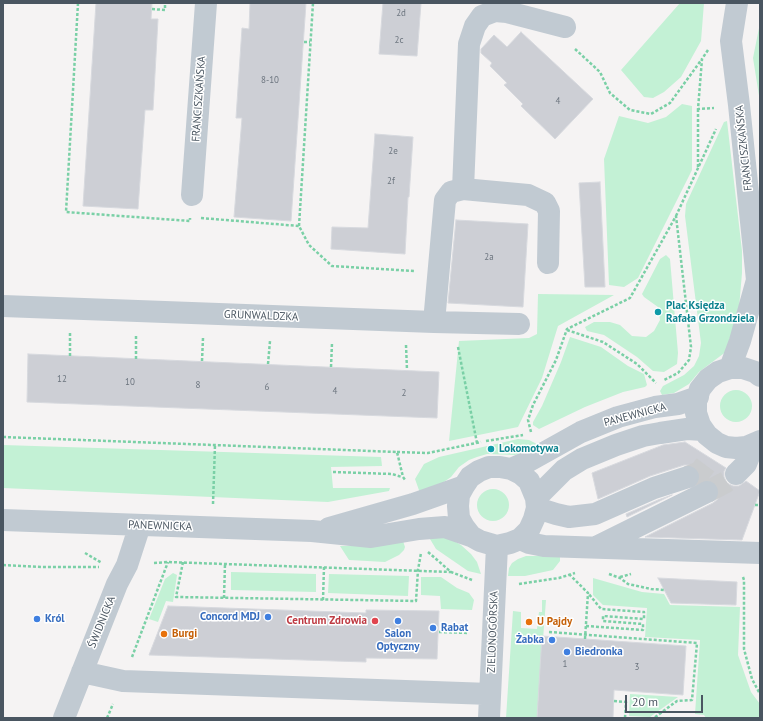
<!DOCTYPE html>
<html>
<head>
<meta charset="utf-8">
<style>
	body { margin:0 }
	#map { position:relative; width:763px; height:721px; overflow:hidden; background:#f5f3f3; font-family:"PT Sans",sans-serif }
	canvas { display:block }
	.frame { position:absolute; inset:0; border:4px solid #4a5661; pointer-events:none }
	.scale { position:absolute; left:625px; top:695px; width:78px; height:18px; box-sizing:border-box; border:2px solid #4a5661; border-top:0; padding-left:5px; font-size:12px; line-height:14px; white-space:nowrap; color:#4a5661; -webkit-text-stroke:3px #fff; paint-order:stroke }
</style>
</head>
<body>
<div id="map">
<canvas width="763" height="721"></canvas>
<div class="frame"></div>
<div class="scale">20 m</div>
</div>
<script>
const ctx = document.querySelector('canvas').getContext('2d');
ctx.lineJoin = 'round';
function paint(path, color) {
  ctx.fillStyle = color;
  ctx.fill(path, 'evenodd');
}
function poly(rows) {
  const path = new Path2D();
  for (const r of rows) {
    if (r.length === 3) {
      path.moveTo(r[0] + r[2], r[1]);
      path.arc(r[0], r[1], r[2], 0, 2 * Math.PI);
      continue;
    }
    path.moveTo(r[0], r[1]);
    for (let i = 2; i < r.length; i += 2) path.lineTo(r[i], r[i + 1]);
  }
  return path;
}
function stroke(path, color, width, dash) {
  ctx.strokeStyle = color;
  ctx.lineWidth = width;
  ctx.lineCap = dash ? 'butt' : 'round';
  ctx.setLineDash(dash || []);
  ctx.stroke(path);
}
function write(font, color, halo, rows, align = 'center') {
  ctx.font = font + ' "PT Sans",sans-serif';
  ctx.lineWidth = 3;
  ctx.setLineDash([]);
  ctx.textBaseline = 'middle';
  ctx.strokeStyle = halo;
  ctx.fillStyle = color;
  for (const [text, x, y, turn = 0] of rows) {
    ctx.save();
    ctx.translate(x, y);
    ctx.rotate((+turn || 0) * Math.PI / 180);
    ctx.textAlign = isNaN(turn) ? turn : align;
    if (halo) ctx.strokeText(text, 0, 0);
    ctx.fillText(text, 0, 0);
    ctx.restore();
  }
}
paint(poly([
	[680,3,704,3,701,41,681,77,664,92,653,98,644,97,621,70],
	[760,23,760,102,753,58],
	[682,104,692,106,692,170,638,278,624,287,609,285,604,159,619,116,648,123,666,117],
	[727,121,742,251,742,273,739,308,727,351,699,372,689,384,674,393,662,395,660,391,663,386,684,375,694,366,699,356,701,343,685,216,686,204,724,122],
	[666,255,670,259,678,353,677,364,664,372,653,371,637,357,604,335,587,331,585,327,594,322,610,322,620,325,632,336,646,337,654,331,660,320,658,307,644,297,642,294,660,259],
	[538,294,614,295,558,326,542,378,518,427,449,441,459,341,529,338,537,334],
	[570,337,601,347,628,366,644,374,647,385,645,387,623,392,585,407,539,429,533,425,533,422,542,406,561,362],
	[736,406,16],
	[518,439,529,440,539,445,526,452,515,455,487,454,477,457,469,460,459,467,451,477,441,484,420,493,415,479,424,464,439,457],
	[3,445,381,457,382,466,331,467,333,488,390,488,389,491,328,502,3,488],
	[493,505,16],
	[432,535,451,539,461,545,471,554,477,562,481,574,468,571,436,549,430,539],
	[403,541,405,547,404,550,399,555,385,562,349,560,340,546,371,546],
	[526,556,560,556,560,561,553,570,525,576,508,576,509,568,512,563,518,559],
	[231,572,316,574,316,592,231,590],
	[173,573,177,575,173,602,166,601,158,622,149,619,165,579],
	[329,574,409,576,408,596,328,593],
	[421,577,441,577,457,588,469,593,474,600,472,610,441,609,440,596,421,595],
	[593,578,642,592,664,594,670,605,740,607,738,655,751,692,760,704,760,718,706,718,704,715,695,714,700,640,645,637,647,608,603,605,593,595],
	[542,600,546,600,537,718,506,718,513,611,521,612,521,628,537,629,539,612,542,612],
	[630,694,678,697,650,717,629,716]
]), '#c3f1d5');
const building = poly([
	[96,3,152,3,151,19,158,19,153,110,145,110,138,209,83,206,96,3],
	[250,3,306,3,291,221,234,217,242,118,236,118,242,28,249,29,250,3],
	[383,3,421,3,417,56,379,54,383,3],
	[521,32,593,99,555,139,521,106,523,104,504,85,507,83,490,66,492,63,481,53,481,49,494,35,507,47,521,32],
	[375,134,413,137,409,197,408,197,405,254,331,249,332,227,368,228,375,134],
	[600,182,605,287,585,287,579,183,600,182],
	[456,220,528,224,523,307,448,303,456,220],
	[28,354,439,372,437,418,27,402,28,354],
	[685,442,726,468,724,471,724,477,727,483,733,486,739,486,746,481,760,491,742,540,645,537,713,503,718,499,719,492,718,486,714,482,708,480,699,482,700,473,697,468,691,465,684,465,650,476,598,499,592,473,663,445,685,442],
	[672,495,627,517,626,514,658,500,672,495],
	[658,578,737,582,736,605,671,603,658,578],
	[168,606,366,613,366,610,439,611,437,659,366,658,366,662,149,655,168,606],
	[542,636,686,646,683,695,614,690,613,718,537,718,542,636]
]);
paint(building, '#cdcfd5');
stroke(building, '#d7d9de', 1);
stroke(poly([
	[688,477,700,472,706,464,709,457],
	[707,492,726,482,736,474]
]), '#caccce', 22, [22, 11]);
stroke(poly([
	[78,3,66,212,190,221,190,218],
	[152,9,165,10,165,3],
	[304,42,310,42],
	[575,49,600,72,610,93,630,110,651,114,670,103,702,59],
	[708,50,702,59,698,109,714,108],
	[698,109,698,167],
	[676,216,716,129],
	[201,218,299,226,309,245,332,266,414,271],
	[299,226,313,3],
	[567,330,603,342,637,364,656,383],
	[406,345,407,370],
	[458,347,477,443],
	[70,356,70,333],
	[136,359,136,336],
	[202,361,203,338],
	[268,364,270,341],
	[331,367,332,343],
	[531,432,528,420,533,405,556,360,567,329,630,298,676,216,691,347,689,360,678,373,664,380],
	[3,437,397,452,403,477,406,481],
	[486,441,523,435],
	[397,452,428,453,481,442],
	[333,472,392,474,402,477],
	[213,504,215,445],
	[755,505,760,505],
	[428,552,451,572,472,580],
	[85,553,102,563],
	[183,562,176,597,416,601,418,570,421,553],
	[154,563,168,562,451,572],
	[3,565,41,567,99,567],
	[569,574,588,593,585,639],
	[609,574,620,578,628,584,651,589,664,590],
	[620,577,631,574],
	[743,577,744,580,744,649,752,679,760,694],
	[519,584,559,578,575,573],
	[224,598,225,564],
	[323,600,324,567],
	[586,626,643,630,643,624,603,621,603,616,644,619,644,612,601,609,588,593],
	[439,632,469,633],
	[549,632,697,643,692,700,677,701,654,718],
	[132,657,168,562],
	[614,701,626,702,625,718],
	[107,718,113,704]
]), '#7ad0a6', 2.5, [3, 2]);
stroke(poly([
	[737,3,731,41,739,105,757,280,760,293],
	[463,189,469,44,475,26,482,16,495,11,507,12,565,27],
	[192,195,206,3],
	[3,306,434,322,519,324],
	[434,322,445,200,451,192,463,189,528,195,545,203,549,211,548,263],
	[730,368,740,341,757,280],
	[760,376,755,372,743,368,730,368,718,372,708,379,700,389,696,401,696,413,700,425,707,435,717,443,726,447,736,448,746,447,760,441],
	[511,469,529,461,581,432,618,417,655,407,678,404,698,397],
	[736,474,746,464,754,444],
	[536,498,564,470,582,459,616,445,643,436,660,433,687,429,703,430],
	[537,508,556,514,569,517,595,514,654,488,688,477],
	[3,520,312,531,371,537,419,529,445,527,471,536,480,541,497,546,510,543,520,539,529,530,534,519,537,508,536,498,529,481,521,474,511,469,500,467,489,467,479,471,470,477,464,486,459,495,458,506,459,518,464,527,471,536],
	[329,528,413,504,464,486],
	[520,539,529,543,544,546,760,553],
	[598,546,707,492],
	[82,672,123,681,490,694],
	[64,718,117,584,127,565,140,525],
	[489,718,497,546]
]), '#c1cad2', 22);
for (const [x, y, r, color] of [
	[658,312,4,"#0f9aa8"],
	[491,449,4,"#0f9aa8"],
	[268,617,4,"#3f7fe0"],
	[37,619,4,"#3f7fe0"],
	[375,621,4,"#e0444e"],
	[398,621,4,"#3f7fe0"],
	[529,622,4,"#e8710a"],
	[433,628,4,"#3f7fe0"],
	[164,634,4,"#e8710a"],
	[552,640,4,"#3f7fe0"],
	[567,652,4,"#3f7fe0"]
]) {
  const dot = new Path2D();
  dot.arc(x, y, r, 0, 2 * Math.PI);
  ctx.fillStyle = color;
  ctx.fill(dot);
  stroke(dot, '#fff', 1.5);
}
write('9px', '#6b747e', null, [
	["2d",401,13],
	["2c",399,40],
	["8-10",270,80],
	["4",558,101],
	["2e",393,151],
	["2f",391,181],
	["2a",489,257],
	["12",62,379],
	["10",130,382],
	["8",198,385],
	["6",267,387],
	["4",335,391],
	["2",404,393],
	["1",565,664],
	["3",637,667]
]);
write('11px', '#4a5661', '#fff', [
	["FRANCISZKAŃSKA",199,99,-86],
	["FRANCISZKAŃSKA",744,148,-96],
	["GRUNWALDZKA",261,316,2],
	["PANEWNICKA",635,415,-15],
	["PANEWNICKA",160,526,2],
	["ŚWIDNICKA",102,622,-68],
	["ZIELONOGÓRSKA",493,632,-88]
]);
write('bold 11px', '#0d838f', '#fff', [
	["Plac Księdza",666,306],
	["Rafała Grzondziela",666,319],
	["Lokomotywa",499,449]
], 'left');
write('bold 11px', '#366cbe', '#fff', [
	["Concord MDJ",260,617,"right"],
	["Król",45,619],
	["Rabat",441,628],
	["Salon",398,634,"center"],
	["Optyczny",398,647,"center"],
	["Żabka",544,640,"right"],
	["Biedronka",575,652]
], 'left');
write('bold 11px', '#be3a42', '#fff', [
	["Centrum Zdrowia",367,621]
], 'right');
write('bold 11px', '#c56008', '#fff', [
	["U Pajdy",537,622],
	["Burgi",172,634]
], 'left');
</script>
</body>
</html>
